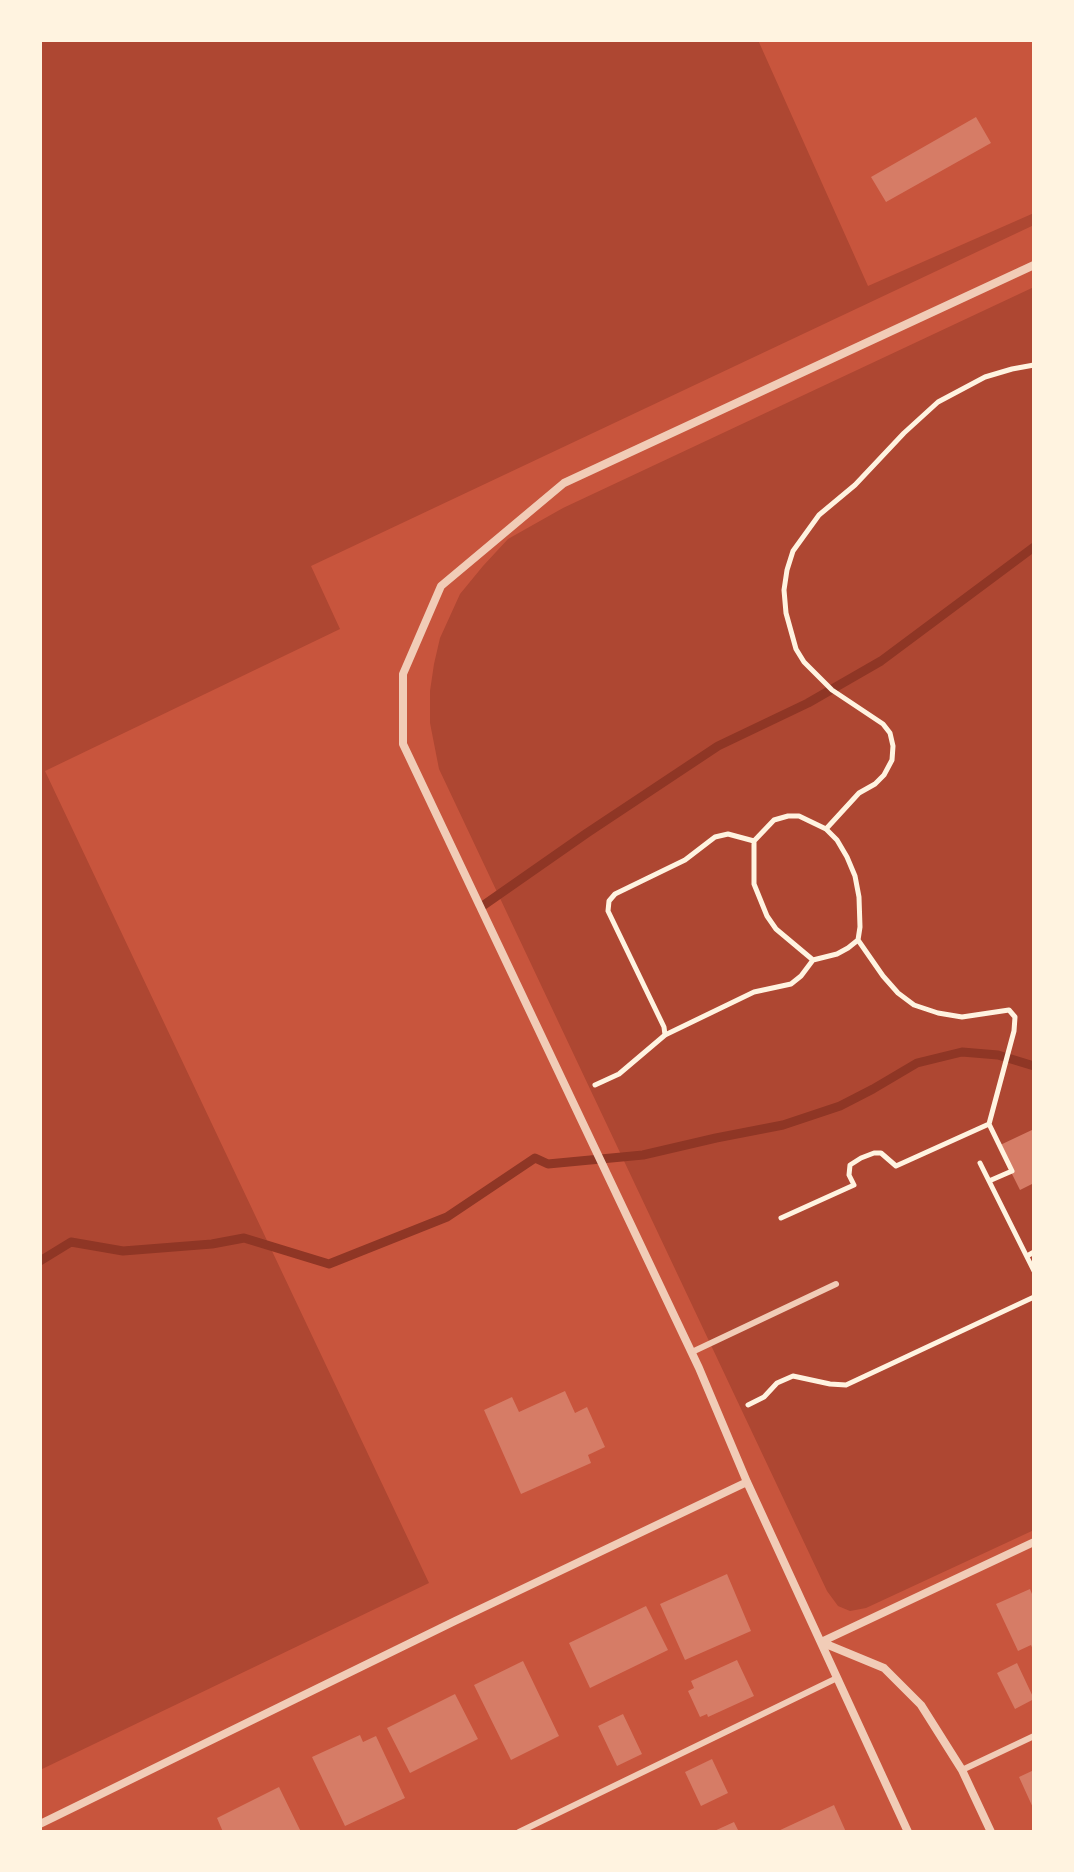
<!DOCTYPE html>
<html>
<head>
<meta charset="utf-8">
<style>
	body { margin:0 }
	#map { position:relative; width:1074px; height:1872px; overflow:hidden; background:#c8553d; font-family:Helvetica,sans-serif }
	canvas { display:block }
	.frame { position:absolute; inset:0; border:42px solid #fff3e0; pointer-events:none }
</style>
</head>
<body>
<div id="map">
<canvas width="1074" height="1872"></canvas>
<div class="frame"></div>
</div>
<script>
const ctx = document.querySelector('canvas').getContext('2d');
ctx.lineJoin = 'round';
function paint(path, color) {
  ctx.fillStyle = color;
  ctx.fill(path, 'evenodd');
}
function poly(rows) {
  const path = new Path2D();
  for (const r of rows) {
    path.moveTo(r[0], r[1]);
    for (let i = 2; i < r.length; i += 2) path.lineTo(r[i], r[i + 1]);
  }
  return path;
}
function stroke(path, color, width, dash) {
  ctx.strokeStyle = color;
  ctx.lineWidth = width;
  ctx.lineCap = dash ? 'butt' : 'round';
  ctx.setLineDash(dash || []);
  ctx.stroke(path);
}
paint(poly([
	[40,40,758,40,868,286,1034,213,1034,225,311,566,340,629,45,771,429,1583,40,1770],
	[1034,287,1034,1530,866,1608,850,1611,838,1606,827,1591,439,769,430,723,430,691,434,664,440,638,460,594,483,566,508,539,563,508]
]), '#ae4732');
stroke(poly([
	[481,907,587,833,718,746,808,703,881,661,1034,547],
	[40,1261,71,1242,123,1251,212,1244,244,1238,329,1264,447,1217,535,1158,548,1164,643,1155,716,1138,783,1125,840,1106,873,1089,917,1063,962,1052,998,1055,1034,1066]
]), '#8f3625', 9);
paint(poly([
	[976,117,991,143,886,202,871,177],
	[1034,1129,1034,1183,1020,1190,998,1146],
	[565,1391,575,1413,587,1407,605,1447,588,1455,591,1463,521,1494,484,1410,512,1397,519,1412],
	[727,1574,751,1631,685,1660,660,1604],
	[1030,1589,1034,1599,1034,1652,1031,1645,1018,1651,996,1604],
	[646,1606,668,1650,590,1688,569,1643],
	[737,1660,754,1696,708,1717,707,1714,700,1717,688,1691,694,1688,691,1681],
	[523,1661,559,1736,511,1760,474,1685],
	[1017,1663,1034,1699,1015,1709,997,1673],
	[455,1694,478,1739,410,1773,387,1728],
	[623,1714,642,1754,617,1766,598,1726],
	[360,1735,363,1742,376,1736,405,1798,345,1826,312,1757],
	[712,1759,728,1793,701,1806,685,1772],
	[1034,1770,1034,1810,1019,1777],
	[279,1787,301,1832,223,1832,217,1818],
	[834,1805,846,1832,776,1832],
	[734,1822,739,1832,712,1832]
]), '#d67c66');
stroke(poly([
	[813,960,837,954,848,948,858,940,860,927,859,897,855,876,847,857,837,840,826,829],
	[665,1035,754,992,791,984,801,976,813,960,776,929,767,916,754,884,754,841],
	[595,1085,619,1074,665,1035,664,1027,608,911,609,901,615,894,685,860,715,837,728,834,754,841,774,820,788,816,799,816,826,829,859,793,875,784,884,775,892,760,893,746,890,733,883,724,832,690,804,662,796,649,786,613,784,590,787,570,793,551,819,515,855,485,904,433,938,402,985,377,1012,369,1034,365],
	[989,1124,1012,1171,989,1181],
	[980,1163,1034,1271],
	[781,1218,854,1185,849,1175,850,1165,861,1158,874,1153,881,1153,896,1166,989,1124,1014,1031,1015,1017,1009,1010,962,1017,938,1013,914,1005,898,993,883,976,858,940],
	[1027,1256,1034,1252],
	[748,1405,764,1397,777,1383,793,1376,830,1384,846,1385,1034,1297]
]), '#fff3e0', 5);
stroke(poly([
	[692,1352,836,1284],
	[962,1770,1034,1736],
	[519,1832,837,1678]
]), '#f1ccb7', 6);
stroke(poly([
	[821,1642,884,1668,921,1705,962,1770,991,1832],
	[821,1642,1034,1542],
	[40,1824,455,1621,747,1482],
	[908,1832,747,1482,699,1368,403,744,403,674,441,586,564,483,1034,265]
]), '#f1ccb7', 8);
</script>
</body>
</html>
